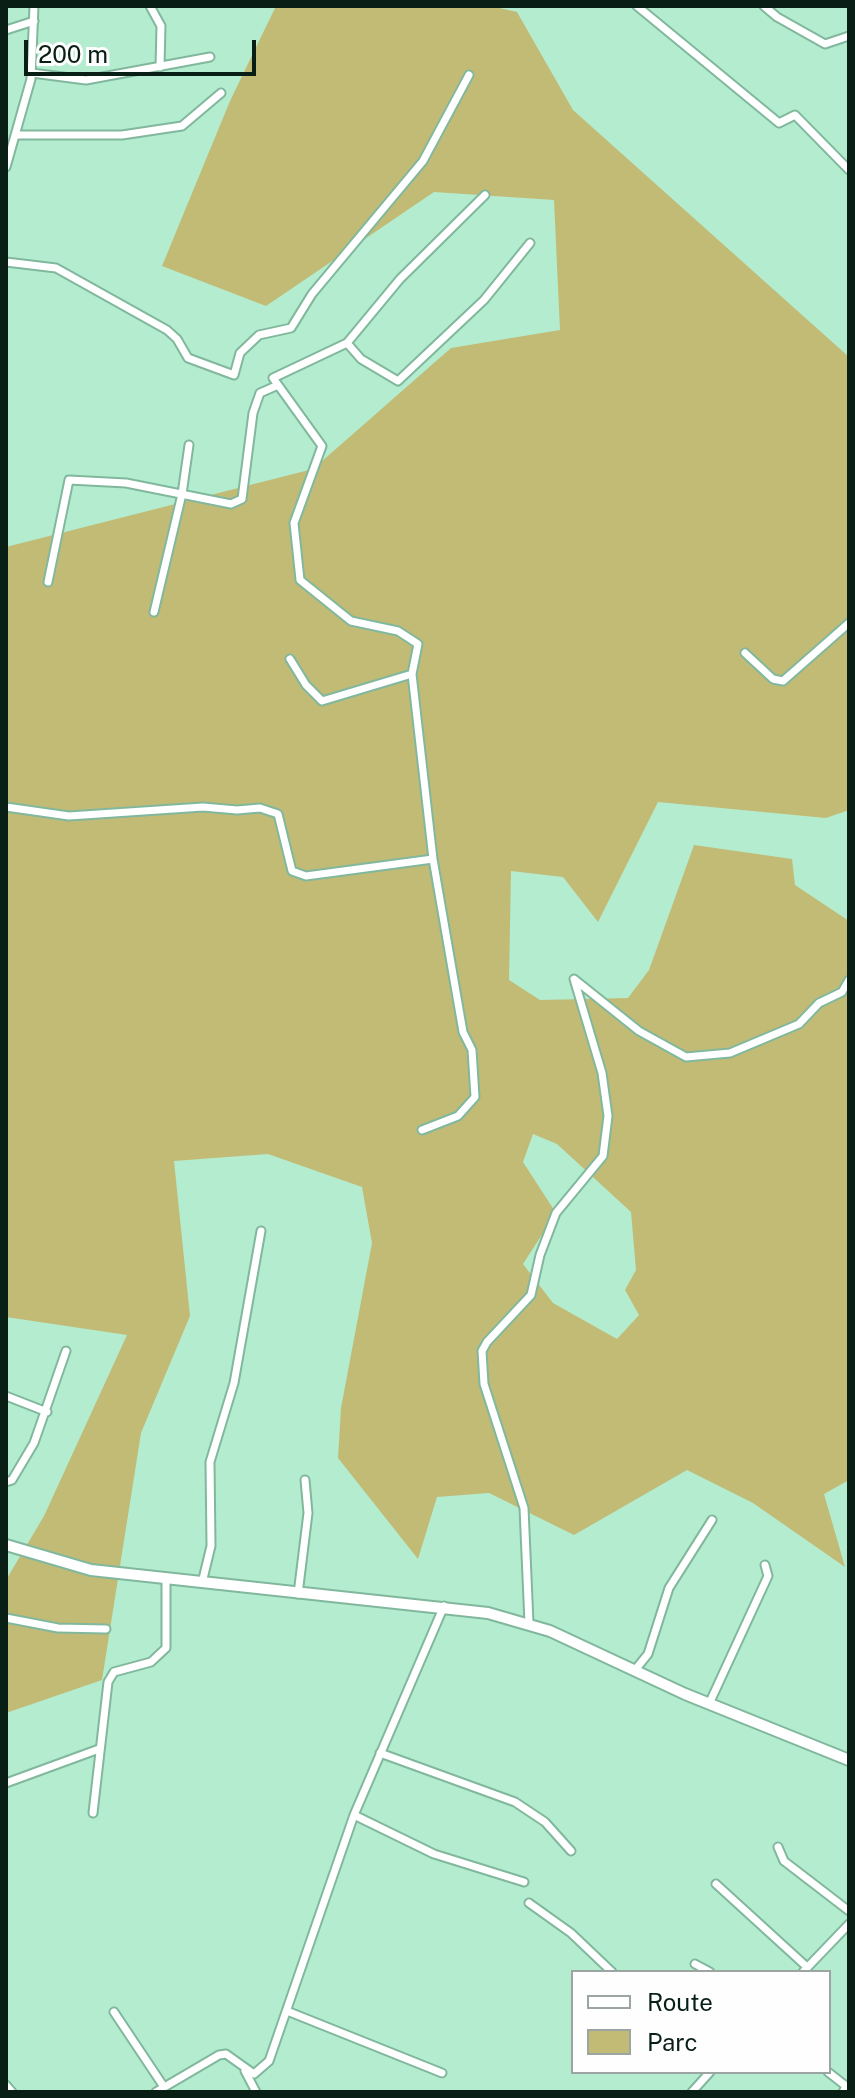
<!DOCTYPE html>
<html>
<head>
<meta charset="utf-8">
<style>
	body { margin:0 }
	#map { position:relative; width:855px; height:2098px; overflow:hidden; background:#b3eccf; font-family:"Public Sans",sans-serif }
	canvas { display:block }
	.frame { position:absolute; inset:0; border:8px solid #091f16; pointer-events:none }
	.legend { position:absolute; left:571px; top:1970px; width:260px; height:104px; box-sizing:border-box; background:#fefefe; border:2px solid #9ca5a1; margin:0; padding:10px 14px; list-style:none; font-size:24px; color:#091f16 }
	.legend li { display:flex; align-items:center; gap:16px; height:40px }
	.legend b { width:40px; border:2px solid #9ca5a1 }
	.scale { position:absolute; left:24px; top:40px; width:232px; height:36px; box-sizing:border-box; border:4px solid #091f16; border-top:0; padding-left:10px; font-size:24px; line-height:28px; white-space:nowrap; color:#091f16; -webkit-text-stroke:6px #fefefe; paint-order:stroke }
</style>
</head>
<body>
<div id="map">
<canvas width="855" height="2098"></canvas>
<div class="frame"></div>
<ul class="legend">
<li><b style="height:10px;background:#fff"></b>Route</li>
<li><b style="height:22px;background:#c2bb76"></b>Parc</li>
</ul>
<div class="scale">200 m</div>
</div>
<script>
const ctx = document.querySelector('canvas').getContext('2d');
ctx.lineJoin = 'round';
function paint(path, color) {
  ctx.fillStyle = color;
  ctx.fill(path, 'evenodd');
}
function poly(rows) {
  const path = new Path2D();
  for (const r of rows) {
    path.moveTo(r[0], r[1]);
    for (let i = 2; i < r.length; i += 2) path.lineTo(r[i], r[i + 1]);
  }
  return path;
}
function stroke(path, color, width, dash) {
  ctx.strokeStyle = color;
  ctx.lineWidth = width;
  ctx.lineCap = dash ? 'butt' : 'round';
  ctx.setLineDash(dash || []);
  ctx.stroke(path);
}
paint(poly([
	[276,6,491,6,517,12,573,110,849,357,849,810,826,818,658,802,598,922,563,877,511,871,509,980,540,1000,628,998,649,970,694,845,792,859,795,885,849,921,849,1480,824,1494,845,1567,753,1503,687,1470,574,1535,489,1493,437,1497,418,1559,338,1458,341,1408,372,1243,362,1187,268,1154,174,1161,190,1316,141,1433,102,1680,6,1713,6,1580,44,1516,127,1335,6,1317,6,547,313,469,451,348,560,330,554,200,434,192,266,306,162,266,230,101],
	[533,1134,557,1144,631,1212,636,1270,625,1290,639,1315,617,1339,553,1303,523,1264,556,1213,523,1162]
]), '#c2bb76');
const street = poly([
	[150,6,161,26,160,67],
	[637,6,779,123,795,115,849,170],
	[764,6,777,17,825,44,849,36],
	[6,30,34,21],
	[32,73,86,80,210,57],
	[18,135,122,135,182,126,221,93],
	[6,167,31,79,34,6],
	[6,262,56,268,167,330,177,339,188,358,234,375,240,353,259,335,291,328,312,294,423,161,469,75],
	[347,343,361,359,398,381,484,300,530,243],
	[48,582,69,480,126,483,231,504,242,499,253,413,260,393,276,386],
	[154,612,182,494,189,445],
	[745,653,773,679,783,681,849,623],
	[290,659,306,685,322,701,412,674],
	[6,807,69,816,203,807,237,810,260,808,278,814,292,871,306,876,433,859],
	[422,1130,458,1116,475,1097,472,1050,463,1032,433,859,412,674,418,644,398,631,351,621,300,580,294,523,322,446,273,378,347,343,400,279,485,195],
	[6,1396,47,1412],
	[6,1482,12,1480,34,1443,66,1351],
	[202,1583,211,1546,210,1462,234,1383,261,1231],
	[298,1594,308,1513,305,1480],
	[6,1618,58,1628,106,1629],
	[529,1623,524,1508,484,1384,482,1351,487,1342,531,1295,540,1255,556,1213,603,1156,608,1116,602,1073,574,979,639,1031,686,1057,730,1053,799,1024,819,1003,842,992,849,980],
	[635,1670,648,1654,669,1588,712,1520],
	[709,1704,768,1576,765,1565],
	[380,1753,515,1802,545,1822,571,1851],
	[6,1783,99,1749],
	[93,1813,108,1682,114,1672,151,1662,166,1648,166,1579],
	[354,1815,434,1854,524,1882],
	[778,1847,784,1861,849,1911],
	[716,1884,807,1967],
	[529,1903,571,1933,612,1972],
	[695,1964,710,1972],
	[803,1972,849,1924],
	[287,2011,442,2073],
	[114,2012,164,2087],
	[245,2071,256,2092],
	[828,2072,846,2086,843,2092],
	[6,2085,12,2092],
	[156,2092,219,2055,226,2054,254,2074,269,2061,354,1815,444,1606],
	[692,2092,710,2072]
]);
const secondary = poly([
	[6,1545,91,1570,488,1613,550,1631,685,1694,849,1760]
]);
stroke(street, '#81b89d', 11);
stroke(secondary, '#81b89d', 14);
stroke(street, '#fff', 7);
stroke(secondary, '#fff', 10);
</script>
</body>
</html>
